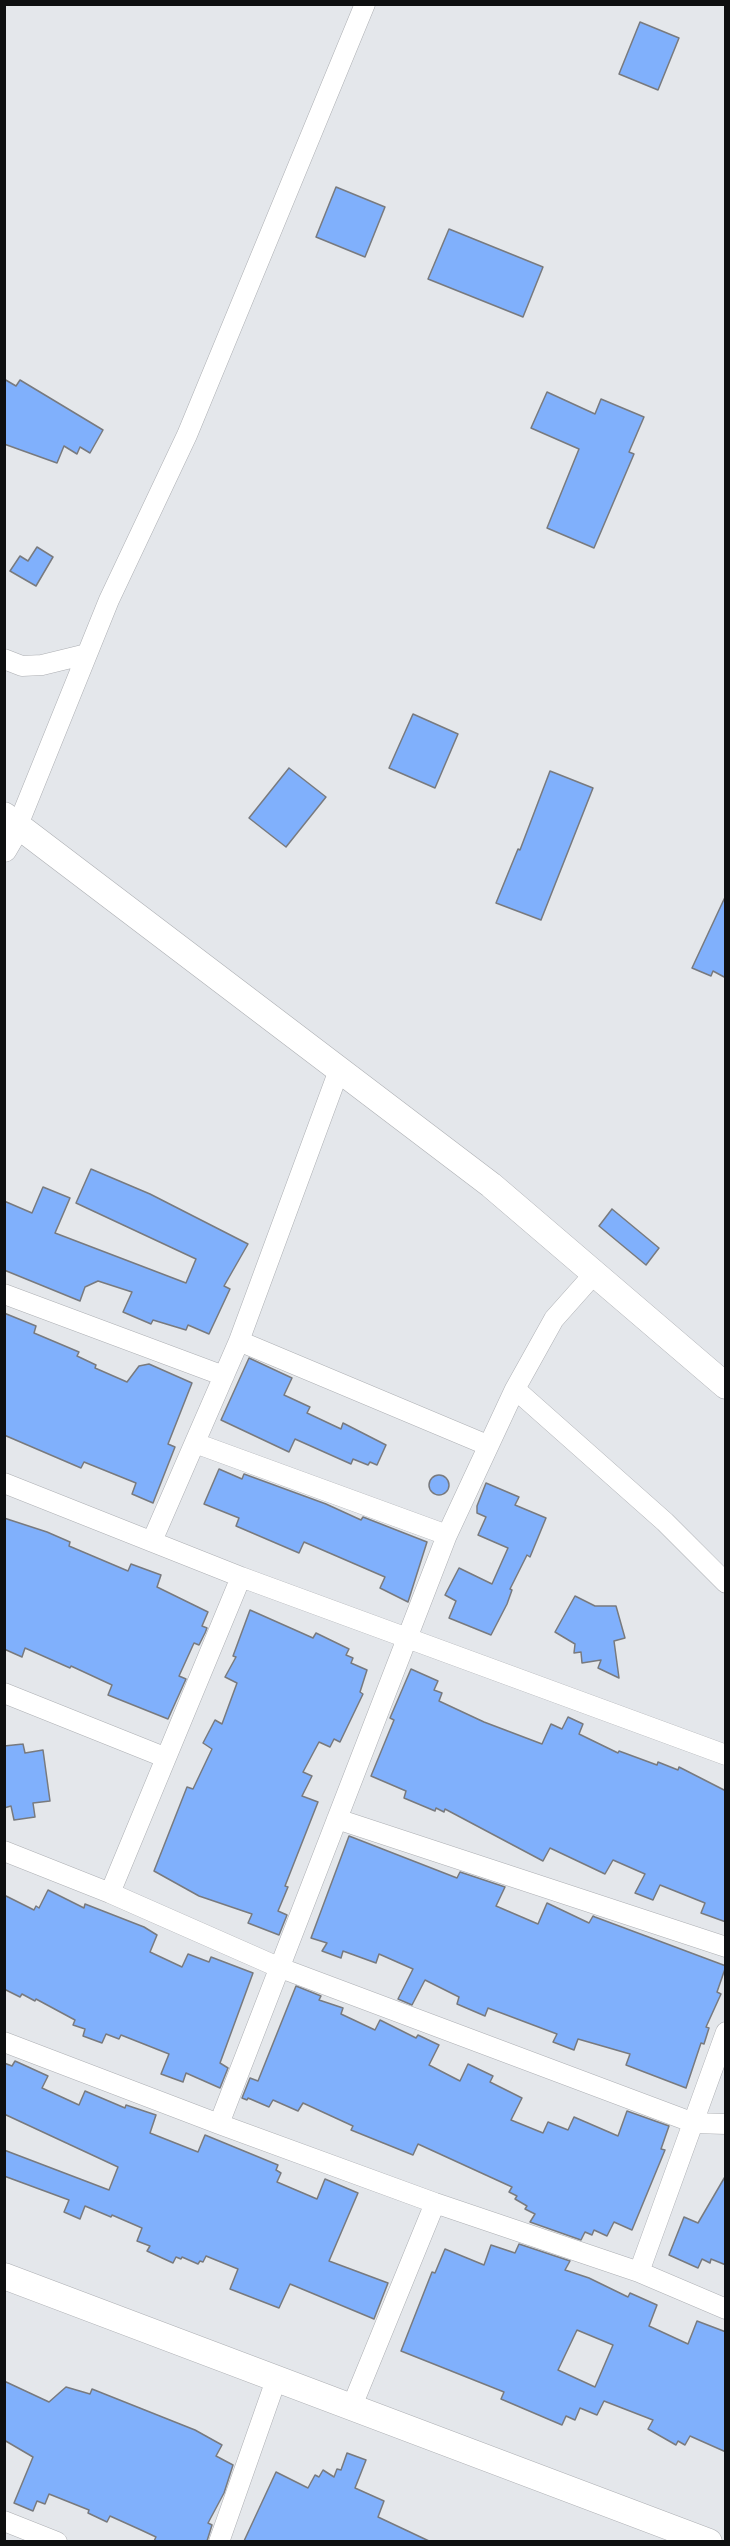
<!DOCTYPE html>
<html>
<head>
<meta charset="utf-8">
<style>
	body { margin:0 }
	#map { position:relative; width:730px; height:2546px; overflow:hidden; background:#e4e7eb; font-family:Montserrat,sans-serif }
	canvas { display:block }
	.frame { position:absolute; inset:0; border:6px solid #0e0f10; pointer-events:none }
</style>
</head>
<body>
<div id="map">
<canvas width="730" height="2546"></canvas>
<div class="frame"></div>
</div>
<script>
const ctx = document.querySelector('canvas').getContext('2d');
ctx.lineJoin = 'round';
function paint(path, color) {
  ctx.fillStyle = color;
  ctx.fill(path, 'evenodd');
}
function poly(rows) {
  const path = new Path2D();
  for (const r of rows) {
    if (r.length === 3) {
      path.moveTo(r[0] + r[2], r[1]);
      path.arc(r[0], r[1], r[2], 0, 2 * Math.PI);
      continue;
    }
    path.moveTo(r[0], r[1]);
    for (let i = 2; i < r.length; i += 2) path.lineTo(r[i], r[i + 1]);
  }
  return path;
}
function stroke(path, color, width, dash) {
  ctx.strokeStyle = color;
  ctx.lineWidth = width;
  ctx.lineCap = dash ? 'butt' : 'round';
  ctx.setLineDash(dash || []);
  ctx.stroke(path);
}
const building = poly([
	[640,22,679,38,658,90,619,74,640,22],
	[336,187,385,207,365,257,316,237,336,187],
	[449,229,543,267,523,317,428,279,449,229],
	[4,379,16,386,20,380,103,430,90,453,80,447,77,454,64,446,57,463,4,444,4,379],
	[547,392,595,414,601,399,644,417,629,452,634,454,594,548,547,528,579,449,531,428,547,392],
	[37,547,53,557,36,586,10,571,20,556,28,561,37,547],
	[413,714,458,734,435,788,389,768,413,714],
	[289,768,326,797,286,847,249,818,289,768],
	[550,771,593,788,541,920,496,903,518,849,520,850,550,771],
	[726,895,726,978,713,971,711,976,692,968,726,895],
	[91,1169,150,1194,248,1244,224,1286,230,1289,209,1334,188,1325,186,1330,153,1320,151,1324,123,1312,132,1292,98,1281,85,1287,80,1301,4,1270,4,1201,32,1213,43,1187,70,1198,55,1233,186,1283,196,1259,76,1203,91,1169],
	[612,1209,659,1248,646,1265,599,1226,612,1209],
	[4,1313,36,1326,34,1333,79,1352,77,1356,96,1365,95,1368,127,1382,139,1366,149,1364,192,1383,168,1444,175,1447,153,1503,132,1494,136,1483,84,1462,81,1468,4,1435,4,1313],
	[249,1358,292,1378,284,1395,310,1407,307,1413,341,1429,343,1423,386,1445,377,1465,370,1462,368,1465,353,1459,351,1464,295,1439,289,1452,221,1420,249,1358],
	[219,1469,242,1479,244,1474,326,1504,361,1520,363,1517,427,1542,408,1602,380,1588,385,1577,304,1542,299,1553,236,1526,239,1518,204,1504,219,1469],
	[439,1485,10],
	[486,1483,519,1497,515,1505,546,1518,530,1557,527,1555,510,1589,512,1590,507,1604,491,1635,449,1618,456,1601,445,1595,459,1568,492,1584,508,1548,478,1535,486,1517,477,1513,477,1506,486,1483],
	[4,1518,47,1532,70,1542,69,1546,128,1571,131,1564,161,1575,157,1587,208,1612,202,1626,207,1628,205,1633,199,1645,194,1643,179,1676,186,1679,168,1719,108,1695,112,1685,71,1666,70,1668,25,1648,22,1657,4,1649,4,1518],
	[575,1596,595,1606,616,1606,625,1638,614,1641,619,1678,598,1668,601,1660,582,1663,581,1652,574,1653,575,1644,555,1632,575,1596],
	[250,1610,313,1638,316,1633,349,1649,346,1655,353,1658,351,1663,367,1670,360,1692,363,1694,340,1742,334,1739,330,1747,319,1742,303,1772,312,1776,302,1796,318,1802,285,1886,288,1887,278,1911,287,1915,279,1935,248,1923,252,1914,199,1896,154,1871,187,1787,193,1789,212,1749,203,1743,215,1720,222,1724,237,1683,225,1677,236,1657,233,1656,250,1610],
	[411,1669,438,1681,434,1690,442,1693,439,1701,484,1722,542,1744,551,1724,562,1729,568,1717,583,1724,579,1734,618,1753,619,1751,657,1765,658,1762,678,1770,679,1767,726,1791,726,1922,701,1913,705,1903,660,1885,653,1900,635,1893,645,1874,613,1860,605,1874,550,1848,543,1861,445,1809,444,1812,436,1808,435,1811,404,1798,406,1791,371,1776,394,1720,390,1718,411,1669],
	[23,1744,25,1753,43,1750,50,1801,33,1803,35,1817,14,1820,11,1806,4,1808,4,1746,23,1744],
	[349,1836,457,1878,460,1872,505,1887,496,1906,538,1924,547,1903,589,1923,593,1916,595,1917,726,1966,717,1992,721,1994,706,2027,709,2028,704,2044,701,2043,686,2088,626,2065,630,2054,578,2039,574,2050,553,2042,557,2034,488,2008,485,2016,457,2004,459,1997,425,1980,412,2005,398,1999,413,1969,379,1954,376,1963,343,1951,341,1958,322,1951,327,1943,311,1938,349,1836],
	[48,1890,84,1908,85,1904,144,1927,157,1935,150,1952,182,1967,188,1954,209,1962,211,1957,253,1973,220,2063,228,2068,220,2088,186,2073,183,2082,161,2074,169,2054,121,2035,119,2039,106,2034,102,2043,83,2036,85,2029,73,2025,75,2020,36,1999,35,2001,22,1994,20,1997,4,1989,4,1895,34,1910,36,1906,39,1908,48,1890],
	[296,1986,321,1996,319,2000,343,2008,341,2014,375,2030,380,2020,416,2038,418,2035,439,2045,429,2065,460,2081,468,2064,493,2076,490,2082,522,2098,511,2120,543,2133,548,2122,568,2130,574,2117,618,2136,627,2111,669,2126,661,2149,665,2150,632,2230,614,2222,607,2236,594,2230,592,2235,585,2232,581,2240,530,2222,535,2214,525,2209,527,2206,515,2199,517,2196,509,2192,512,2187,418,2144,413,2155,351,2130,353,2126,303,2103,298,2111,273,2100,269,2107,248,2098,247,2100,242,2098,250,2078,258,2081,296,1986],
	[15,2061,48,2076,42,2088,79,2105,85,2091,125,2108,126,2105,156,2115,150,2133,198,2152,205,2135,278,2165,276,2170,281,2173,277,2182,317,2199,325,2179,358,2193,329,2261,388,2283,374,2319,290,2284,279,2308,230,2289,238,2269,206,2256,203,2262,200,2261,198,2264,182,2257,181,2259,176,2257,173,2263,147,2251,150,2246,137,2241,142,2228,112,2215,111,2217,85,2206,80,2219,64,2212,69,2200,4,2176,4,2150,109,2190,118,2167,4,2114,4,2063,12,2066,15,2061],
	[726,2175,726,2265,711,2259,710,2263,702,2259,698,2268,669,2255,684,2217,698,2223,726,2175],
	[519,2244,570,2261,565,2270,589,2278,628,2297,630,2293,657,2305,649,2326,688,2344,697,2321,726,2332,726,2452,690,2436,685,2445,678,2441,676,2445,648,2429,653,2420,604,2401,597,2415,580,2408,575,2420,566,2416,562,2425,501,2399,504,2392,401,2351,432,2272,435,2273,445,2249,484,2265,491,2245,515,2253,519,2244],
	[577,2330,613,2345,595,2387,558,2370,577,2330],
	[4,2381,49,2402,66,2387,90,2394,92,2389,195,2430,222,2445,216,2456,233,2465,224,2493,208,2523,212,2525,207,2541,154,2541,156,2537,141,2530,110,2516,107,2522,88,2513,89,2510,49,2494,45,2504,37,2501,33,2511,14,2503,33,2457,4,2440,4,2381],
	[347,2453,366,2460,355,2488,384,2501,378,2517,429,2541,244,2541,276,2472,308,2488,315,2475,319,2477,323,2470,334,2477,337,2469,341,2470,347,2453]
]);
paint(building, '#80b0fc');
stroke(building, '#787a7e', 1.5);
const minor = poly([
	[4,659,22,666,42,665,87,654],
	[18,825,109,600,187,435,365,4],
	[4,1294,224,1376],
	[239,1341,487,1445],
	[515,1389,665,1522,726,1583],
	[195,1443,447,1535],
	[4,1483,241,1577,726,1755],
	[152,1541,239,1341,339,1070],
	[4,1693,164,1757],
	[337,1819,726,1947],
	[4,1851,110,1893,278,1967,694,2123,726,2124],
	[110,1893,241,1577],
	[4,2042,219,2124,435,2203,639,2272,726,2309],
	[219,2124,447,1535,515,1389,554,1319,594,1274],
	[639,2272,726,2032],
	[352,2406,435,2203],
	[4,2521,57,2542],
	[219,2542,277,2377]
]);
const tertiary = poly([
	[4,815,491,1185,726,1386],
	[4,849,18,825],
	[4,2276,709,2542]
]);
stroke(minor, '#adafb3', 21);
stroke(tertiary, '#adafb3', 27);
stroke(minor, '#fff', 20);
stroke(tertiary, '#fff', 26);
</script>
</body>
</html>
